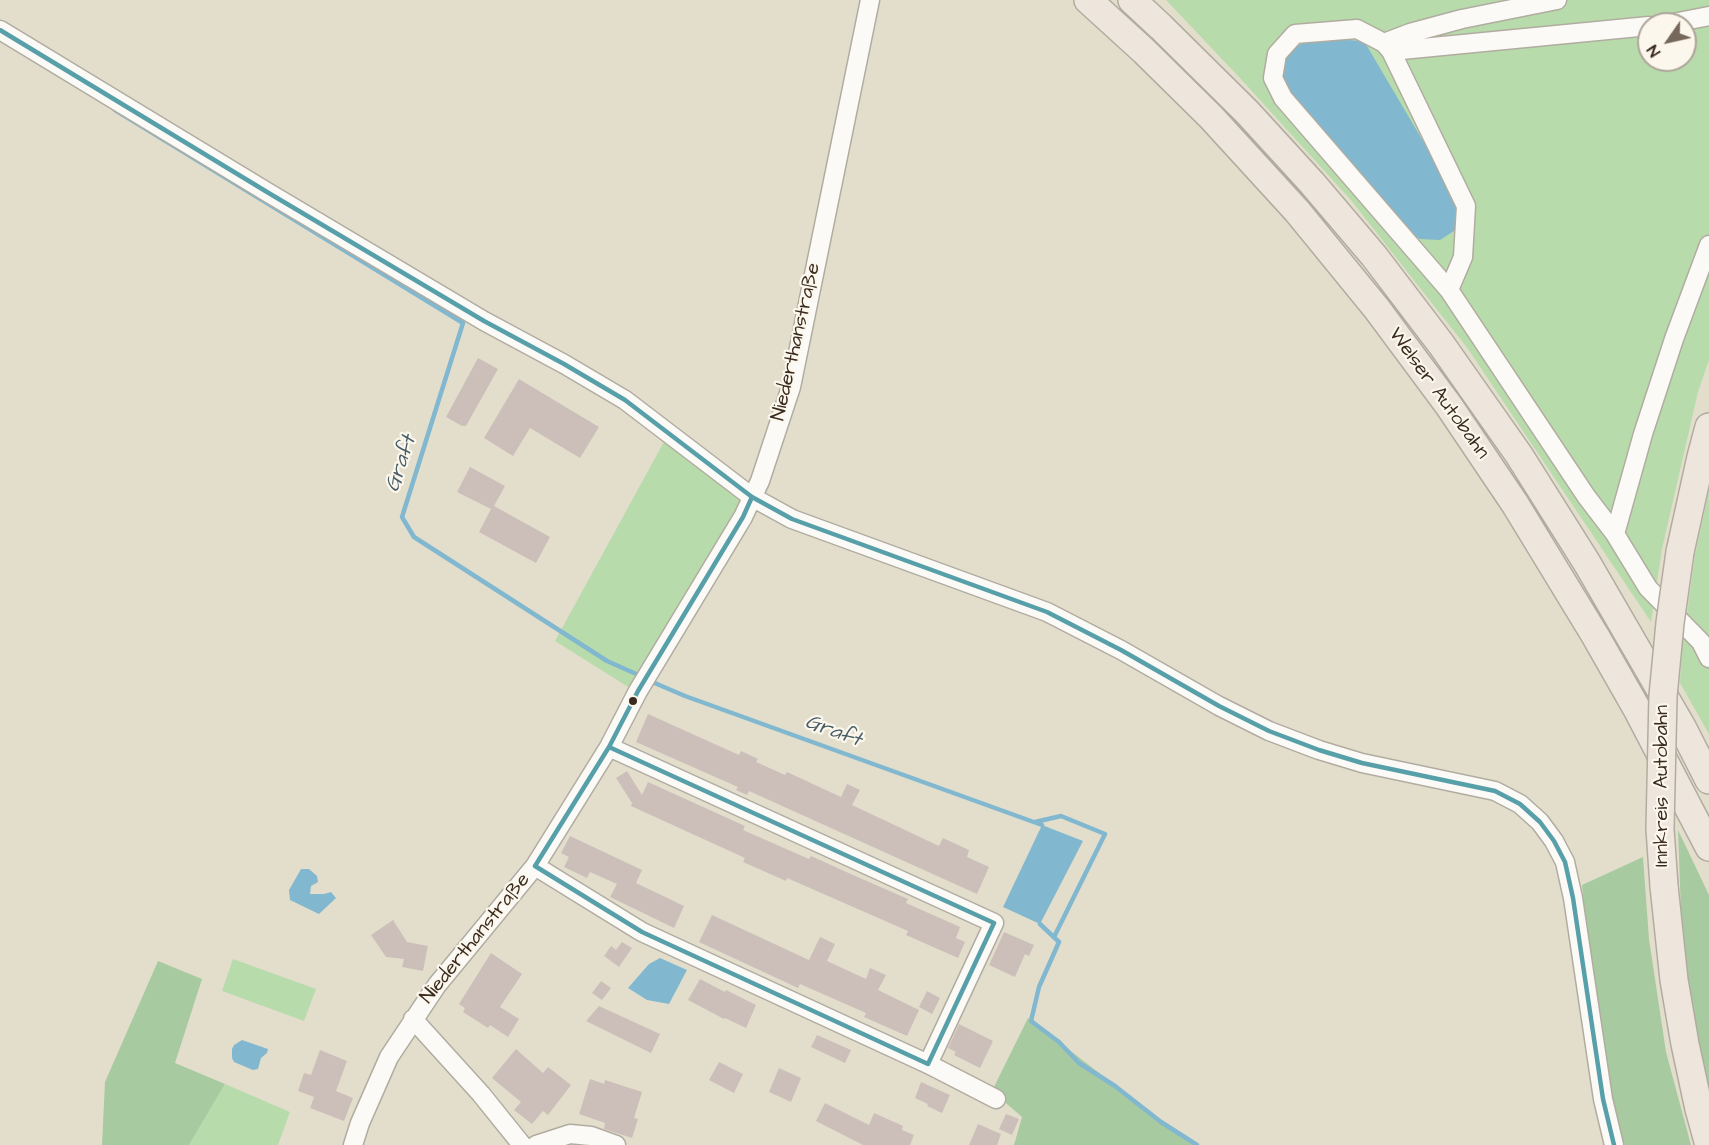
<!DOCTYPE html>
<html>
<head>
<meta charset="utf-8">
<style>
	body { margin:0 }
	#map { position:relative; width:1709px; height:1145px; overflow:hidden; background:#e3decc; font-family:"Architects Daughter",sans-serif }
	canvas { display:block }
	.north { position:absolute; left:1637px; top:12px; width:60px; height:60px; box-sizing:border-box; background:#fbf7ec; border:2px solid #aea59a; border-radius:50%; rotate:236deg; font-size:16px; font-weight:700; line-height:24px; text-align:center; color:#3b2a1e }
	.north::after { content:''; display:block; margin:auto; width:21px; height:27px; background:#76695b; clip-path:polygon(50% 0,100% 100%,50% 72%,0 100%) }
</style>
</head>
<body>
<div id="map">
<canvas width="1709" height="1145"></canvas>
<div class="north">N</div>
</div>
<script>
const ctx = document.querySelector('canvas').getContext('2d');
ctx.lineJoin = 'round';
function paint(path, color) {
  ctx.fillStyle = color;
  ctx.fill(path, 'evenodd');
}
function poly(rows) {
  const path = new Path2D();
  for (const r of rows) {
    path.moveTo(r[0], r[1]);
    for (let i = 2; i < r.length; i += 2) path.lineTo(r[i], r[i + 1]);
  }
  return path;
}
function stroke(path, color, width, dash) {
  ctx.strokeStyle = color;
  ctx.lineWidth = width;
  ctx.lineCap = dash ? 'butt' : 'round';
  ctx.setLineDash(dash || []);
  ctx.stroke(path);
}
function write(font, color, halo, rows, align = 'center') {
  ctx.font = font + ' "Architects Daughter",sans-serif';
  ctx.lineWidth = 4.5;
  ctx.setLineDash([]);
  ctx.textBaseline = 'middle';
  ctx.strokeStyle = halo;
  ctx.fillStyle = color;
  for (const [text, x, y, turn = 0] of rows) {
    ctx.save();
    ctx.translate(x, y);
    ctx.rotate((+turn || 0) * Math.PI / 180);
    ctx.textAlign = isNaN(turn) ? turn : align;
    if (halo) ctx.strokeText(text, 0, 0);
    ctx.fillText(text, 0, 0);
    ctx.restore();
  }
}
paint(poly([
	[1166,0,1709,0,1709,360,1698,392,1662,549,1651,622,1468,349,1350,199,1239,77],
	[1649,24,1685,24,1685,60,1649,60],
	[666,438,743,501,633,690,555,641],
	[1709,491,1709,734,1680,683,1682,650,1695,555],
	[233,959,316,989,304,1021,222,991],
	[225,1084,290,1112,278,1145,189,1145]
]), '#b8dbac');
paint(poly([
	[1678,830,1709,895,1709,1092,1699,1052,1682,939],
	[1643,857,1649,939,1666,1052,1691,1145,1620,1145,1598,1043,1582,885],
	[158,961,202,979,175,1063,225,1084,189,1145,102,1145,105,1082],
	[1028,1018,1160,1120,1196,1145,1014,1145,1022,1117,992,1091]
]), '#a8caa0');
paint(poly([
	[1314,38,1364,41,1443,175,1458,206,1457,229,1440,240,1420,239,1408,232,1289,94,1281,70,1289,50],
	[1042,825,1083,841,1040,924,1003,907],
	[301,869,309,869,317,876,318,882,311,886,310,894,324,894,331,892,336,898,319,914,290,900,289,890],
	[660,958,687,970,669,1004,647,1000,628,988,649,964],
	[242,1040,268,1049,267,1053,261,1058,258,1069,253,1070,234,1062,232,1058,232,1049,234,1045]
]), '#81b8d0');
stroke(poly([
	[115,110,463,323,402,517,414,537,607,661,643,677],
	[650,681,685,696,1042,825],
	[1035,822,1061,816,1105,834,1054,937],
	[1040,924,1059,942,1039,987,1031,1021,1059,1042,1079,1063,1115,1086,1161,1122,1197,1145]
]), '#81b8d0', 4.5);
paint(poly([
	[478,358,498,369,466,426,462,426,446,417],
	[519,379,599,427,580,458,530,428,513,456,484,438],
	[470,467,505,486,494,506,550,537,536,563,479,532,491,509,457,492],
	[648,714,739,755,741,751,758,759,756,762,785,775,787,772,841,797,847,784,860,790,852,805,939,846,943,838,969,850,967,857,989,867,977,894,749,791,747,795,736,790,738,787,636,742],
	[627,771,642,795,648,782,745,826,743,830,809,859,811,856,853,875,908,899,906,903,960,927,956,938,965,942,958,958,906,935,908,931,787,878,786,881,743,862,745,858,631,806,632,803,616,778],
	[570,836,642,870,636,883,684,906,674,928,610,897,617,884,590,872,587,878,564,867,569,857,561,853],
	[712,915,809,960,820,937,835,944,827,961,866,979,870,968,886,975,878,990,919,1010,907,1036,864,1017,866,1013,800,984,798,988,699,942],
	[393,920,407,942,428,946,423,971,402,967,404,959,386,957,371,935],
	[1004,932,1034,945,1029,956,1025,954,1015,977,989,965],
	[622,942,632,948,619,967,604,956,611,946,616,950],
	[491,953,522,974,500,1007,519,1019,508,1037,490,1025,488,1028,463,1012,465,1008,459,1004],
	[700,979,725,992,726,990,756,1005,746,1028,725,1018,724,1019,688,1000],
	[601,981,611,988,602,1000,592,993],
	[927,991,940,998,932,1014,919,1007],
	[599,1006,660,1034,651,1053,586,1021],
	[959,1024,993,1041,980,1068,954,1055,956,1052,948,1048],
	[817,1035,851,1050,845,1063,811,1047],
	[516,1049,543,1073,548,1067,571,1085,548,1115,543,1111,532,1124,514,1110,521,1102,492,1078],
	[320,1050,347,1061,336,1091,353,1098,344,1121,310,1108,314,1097,298,1091,304,1073,311,1075],
	[719,1062,743,1074,734,1093,709,1080],
	[779,1068,801,1078,791,1102,769,1092],
	[590,1079,604,1084,605,1080,642,1092,634,1118,638,1119,632,1138,604,1129,605,1123,579,1114],
	[921,1082,950,1095,942,1113,927,1106,928,1104,915,1098],
	[825,1103,869,1125,874,1113,903,1126,902,1130,914,1135,910,1145,863,1145,816,1121],
	[1006,1114,1019,1119,1012,1135,999,1129],
	[978,1124,1001,1134,997,1145,969,1145]
]), '#ccbfba');
const minor = poly([
	[1668,24,1709,16],
	[0,30,267,192,484,321,564,364,625,400,752,497,792,519,1047,612,1121,650,1219,706,1269,731,1319,750,1362,763,1495,791,1520,804,1540,822,1554,841,1565,862,1573,898,1603,1099,1614,1145],
	[1384,43,1410,33,1462,19,1557,0],
	[1391,51,1649,26],
	[1449,290,1463,257,1466,206,1391,51,1384,43,1357,29,1295,34,1277,54,1273,78,1283,98,1449,290,1586,496,1615,534,1648,588,1701,642,1709,658],
	[1615,534,1643,434,1674,339,1709,245],
	[609,747,994,923,928,1064],
	[535,866,642,932,928,1064,996,1099],
	[413,1019,481,1094,522,1145],
	[353,1145,360,1123,389,1057,437,985,535,866,609,747,638,691,743,517,760,481,791,387,870,0],
	[536,1145,570,1134,591,1136,616,1145]
]);
const highway = poly([
	[1088,0,1144,51,1211,117,1297,211,1377,309,1449,406,1515,504,1596,637,1637,709,1709,847],
	[1132,0,1161,27,1247,112,1312,183,1374,256,1441,344,1519,455,1587,563,1682,727,1709,780],
	[1680,552,1701,457,1709,427],
	[1664,886,1674,980,1685,1044,1699,1109,1709,1145]
]);
stroke(minor, '#b1aca0', 21);
stroke(highway, '#b1aca0', 30);
stroke(minor, '#fbfaf7', 18);
stroke(highway, '#eee5dd', 27);
const highwayBridge = poly([
	[1664,886,1660,829,1663,696,1670,623,1680,552]
]);
stroke(highwayBridge, '#b1aca0', 30, []);
stroke(highwayBridge, '#eee5dd', 27);
stroke(poly([
	[0,30,267,192,484,321,564,364,625,400,752,497,792,519,1047,612,1121,650,1219,706,1269,731,1319,750,1362,763,1495,791,1520,804,1540,822,1554,841,1565,862,1573,898,1603,1099,1614,1145],
	[609,747,994,923,928,1064,642,932,535,866,609,747],
	[609,747,638,691,743,517,752,497]
]), '#58a0a9', 4.5);
for (const [x, y, r, color] of [
	[633,701,5,"#3b2a1e"]
]) {
  const dot = new Path2D();
  dot.arc(x, y, r, 0, 2 * Math.PI);
  ctx.fillStyle = color;
  ctx.fill(dot);
  stroke(dot, '#fbf7ec', 2);
}
write('20px', '#3b2a1e', '#fbf7ec', [
	["Niederthanstraße",797,342,-77],
	["Welser Autobahn",1438,394,54],
	["Innkreis Autobahn",1663,786,-90],
	["Niederthanstraße",476,939,-51]
]);
write('italic 21px', '#465c66', '#fbf7ec', [
	["Graft",402,464,-72],
	["Graft",833,732,20]
]);
</script>
</body>
</html>
